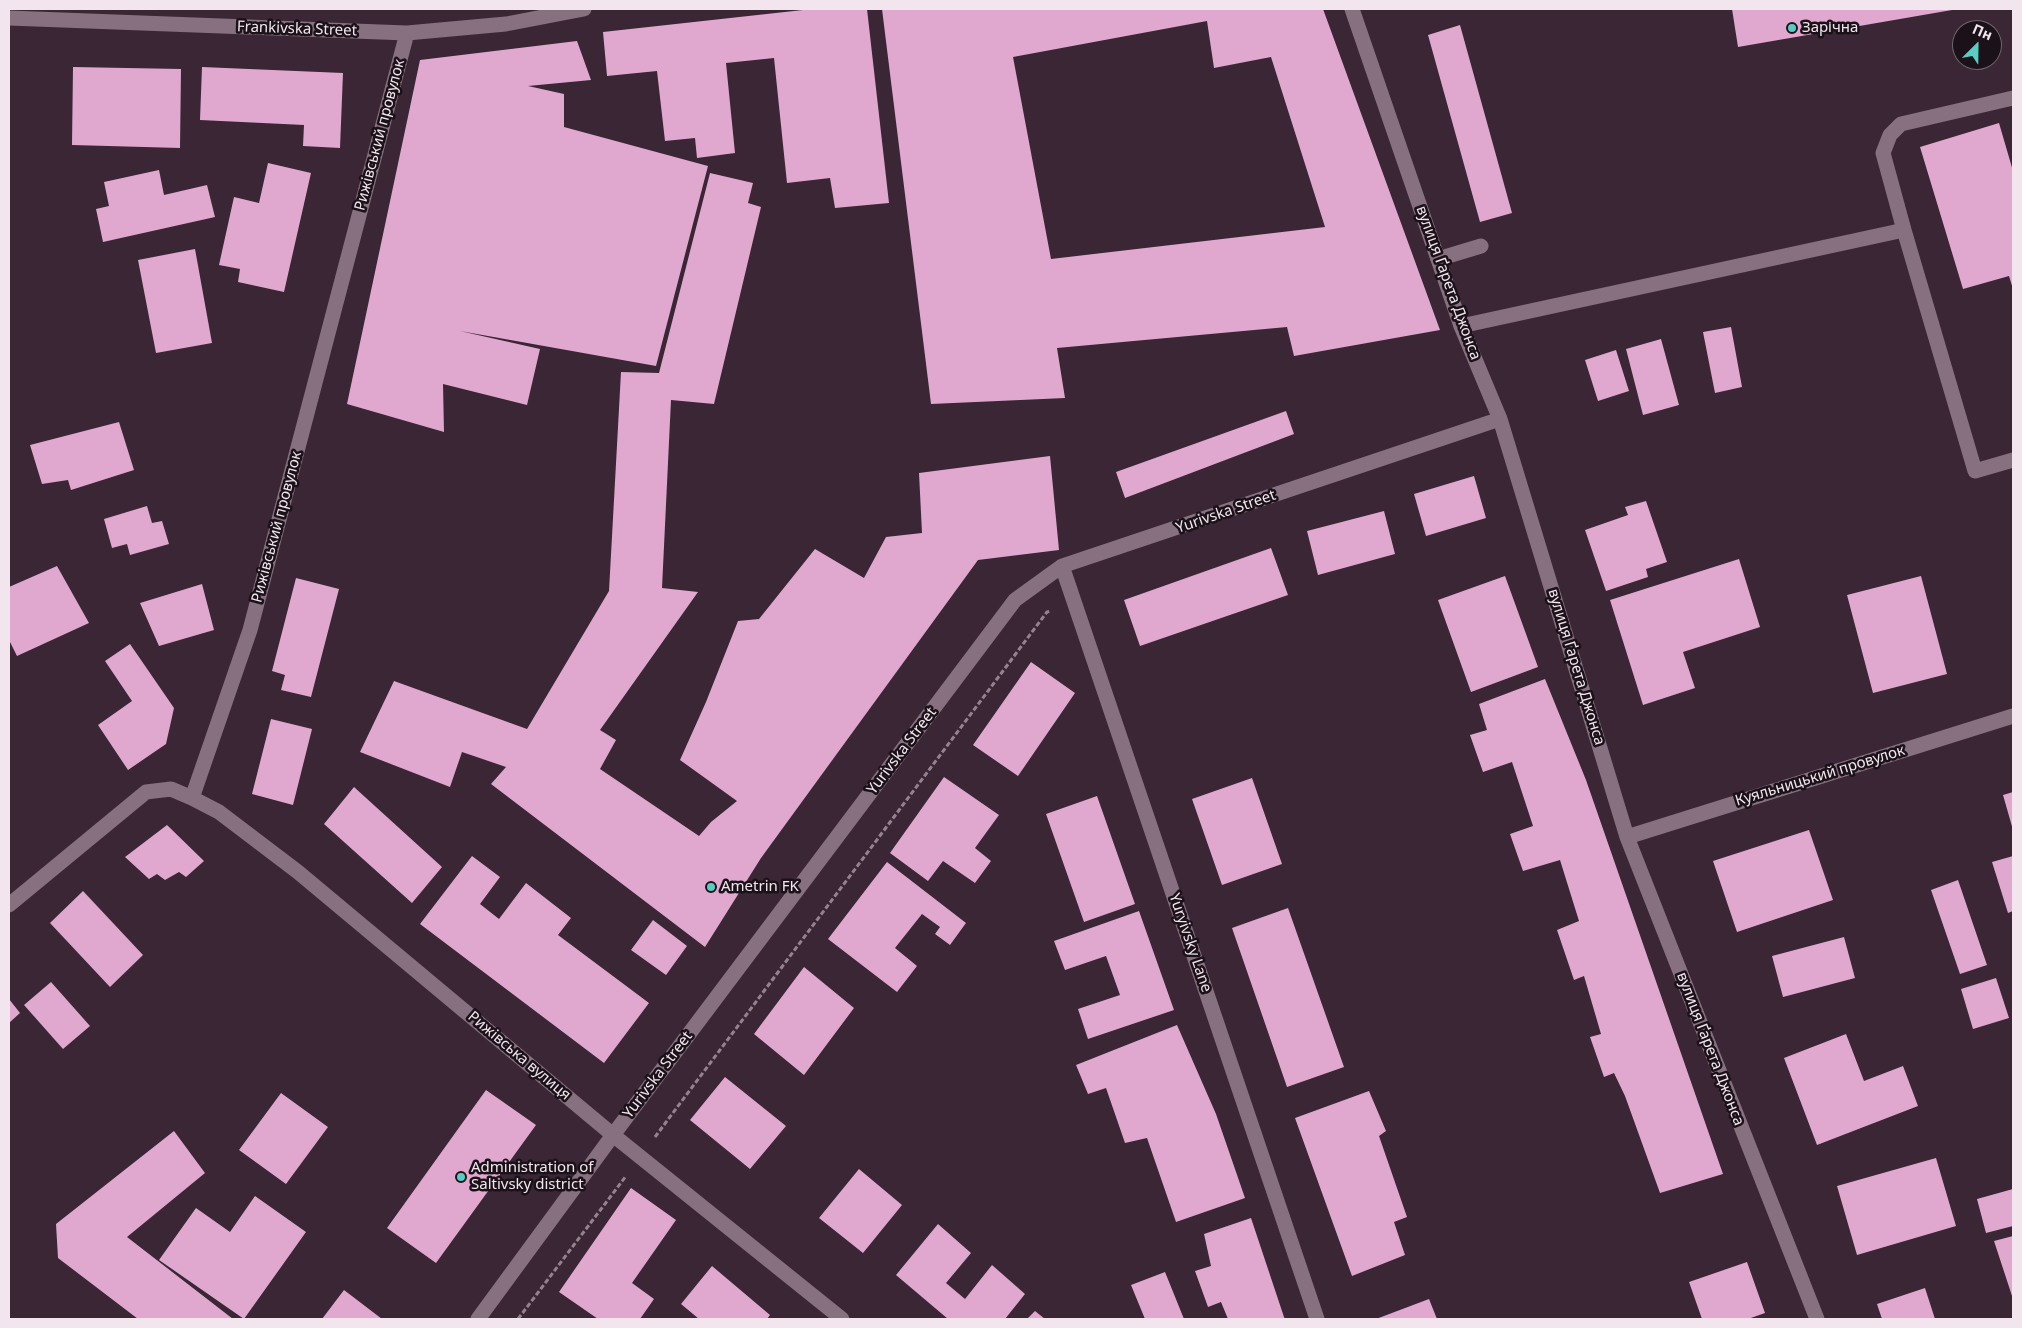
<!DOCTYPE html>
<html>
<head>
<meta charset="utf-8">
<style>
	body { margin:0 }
	#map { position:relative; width:2022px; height:1328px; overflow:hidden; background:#3a2634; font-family:"Noto Sans",sans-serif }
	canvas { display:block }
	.frame { position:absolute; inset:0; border:10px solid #f2e5ee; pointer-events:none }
	.north { position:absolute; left:1952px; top:20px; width:50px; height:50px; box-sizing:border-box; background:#1b1219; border:1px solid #71666e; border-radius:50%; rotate:23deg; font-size:14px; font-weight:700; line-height:20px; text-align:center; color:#f2e5ee }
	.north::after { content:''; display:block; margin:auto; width:18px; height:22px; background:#56cec4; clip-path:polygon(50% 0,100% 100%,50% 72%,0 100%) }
</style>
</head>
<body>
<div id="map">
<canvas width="2022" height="1328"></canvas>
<div class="frame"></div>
<div class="north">Пн</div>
</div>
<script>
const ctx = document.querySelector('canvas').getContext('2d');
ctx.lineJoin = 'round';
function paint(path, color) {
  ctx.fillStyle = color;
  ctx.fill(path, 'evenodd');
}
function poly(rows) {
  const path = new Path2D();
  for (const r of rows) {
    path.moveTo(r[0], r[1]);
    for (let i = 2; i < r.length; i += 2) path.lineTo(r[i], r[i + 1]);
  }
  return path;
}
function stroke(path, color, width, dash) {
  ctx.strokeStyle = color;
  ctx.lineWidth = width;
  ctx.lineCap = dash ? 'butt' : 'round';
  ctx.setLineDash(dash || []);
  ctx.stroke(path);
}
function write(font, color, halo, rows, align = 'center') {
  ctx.font = font + ' "Noto Sans",sans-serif';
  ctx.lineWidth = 5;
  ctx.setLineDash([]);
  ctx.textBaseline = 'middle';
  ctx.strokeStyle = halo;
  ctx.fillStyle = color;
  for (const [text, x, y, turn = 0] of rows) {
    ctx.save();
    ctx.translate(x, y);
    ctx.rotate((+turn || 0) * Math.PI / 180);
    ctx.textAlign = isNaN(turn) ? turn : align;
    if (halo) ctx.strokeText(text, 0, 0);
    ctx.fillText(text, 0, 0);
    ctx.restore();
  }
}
paint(poly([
	[812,9,867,9,889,203,835,208,830,178,787,183,774,58,726,63,735,153,697,158,695,138,665,141,657,71,607,76,603,32],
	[882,9,1323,9,1440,330,1294,356,1287,327,1057,348,1065,398,931,404],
	[1207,21,1214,68,1271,57,1325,227,1051,259,1013,57],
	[1732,9,1952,9,1952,10,1738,47],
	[1460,25,1512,213,1480,222,1428,35],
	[577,41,591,80,528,86,564,94,564,127,708,166,656,366,460,331,540,349,527,405,443,384,444,432,347,404,420,60],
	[73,67,181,69,180,148,72,145],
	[202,67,343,73,340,148,303,146,304,125,200,120],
	[1999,123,2013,171,2013,289,2009,276,1963,289,1920,147],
	[268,163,311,173,284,292,238,282,240,269,219,265,234,197,259,203],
	[159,170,164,195,207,185,215,217,103,242,96,209,109,206,104,182],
	[710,173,753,183,748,203,761,207,714,404,671,400,662,588,698,592,600,730,616,740,600,769,699,836,711,822,737,801,680,760,706,702,738,621,759,619,815,549,864,578,886,537,922,533,919,473,1050,456,1059,550,978,560,761,858,705,947,491,784,506,767,462,752,450,787,360,752,394,681,527,729,609,591,621,372,659,373],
	[195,249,212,343,156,353,138,260],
	[1731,327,1742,387,1715,393,1703,332],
	[1661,339,1679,405,1643,415,1626,349],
	[1616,350,1629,391,1598,401,1585,360],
	[1286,411,1294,434,1125,498,1116,472],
	[119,422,134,470,71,490,68,480,42,484,30,445],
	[1474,476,1486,518,1426,536,1414,494],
	[1646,501,1667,562,1646,569,1648,577,1606,591,1585,530,1628,515,1625,507],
	[147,506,152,523,162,521,169,544,130,555,127,544,112,548,104,519],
	[1384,511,1395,554,1318,575,1307,531],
	[1271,548,1288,595,1140,646,1124,600],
	[1739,559,1760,627,1683,652,1695,688,1643,705,1610,600],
	[57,566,89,623,17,656,9,640,9,587],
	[1505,576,1538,667,1471,692,1438,600],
	[1921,576,1947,674,1873,693,1847,595],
	[296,578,339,589,311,697,281,690,285,675,272,671],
	[202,584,214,630,159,646,140,603],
	[130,644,174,708,166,744,128,770,98,725,132,701,105,661],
	[1031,662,1075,693,1018,776,973,745],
	[1545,679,1586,780,1723,1174,1660,1193,1625,1096,1614,1073,1604,1077,1590,1037,1601,1034,1584,976,1574,980,1557,930,1579,921,1560,860,1523,871,1510,834,1533,826,1512,762,1483,772,1470,735,1487,730,1479,704],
	[271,719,312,729,293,805,252,794],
	[944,777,999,815,975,848,991,861,975,883,943,861,928,881,890,853],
	[1252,778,1282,864,1222,885,1192,799],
	[354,787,442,867,412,903,324,824],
	[2013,792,2013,830,2003,795],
	[1097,796,1135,904,1084,922,1046,814],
	[167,825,204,861,186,877,179,872,165,880,157,874,149,879,125,857],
	[1809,830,1833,900,1737,932,1713,861],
	[472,856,500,877,480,904,499,919,526,883,571,918,558,935,649,1003,604,1063,420,924],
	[2013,856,2013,911,2008,913,1992,862],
	[887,862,966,923,950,945,935,934,940,927,922,914,895,948,917,966,897,992,828,939],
	[1958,880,1987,965,1960,974,1931,890],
	[83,891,143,955,110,987,50,923],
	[1288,908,1344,1067,1287,1087,1232,928],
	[1139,911,1174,1010,1088,1039,1078,1009,1120,995,1106,956,1065,970,1054,941],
	[653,920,687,946,666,975,631,950],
	[1844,937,1855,978,1783,997,1772,956],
	[804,967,854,1008,804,1075,754,1034],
	[1996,978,2009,1018,1973,1029,1961,989],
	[51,982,90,1026,63,1049,24,1005],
	[9,999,20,1013,9,1023],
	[1177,1025,1216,1114,1245,1198,1176,1222,1147,1138,1125,1143,1106,1088,1088,1094,1076,1065],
	[1846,1034,1864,1081,1903,1066,1918,1106,1817,1145,1784,1058],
	[725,1077,786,1126,750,1169,690,1120],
	[486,1090,536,1125,436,1263,387,1228],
	[1369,1091,1386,1131,1379,1136,1407,1217,1394,1222,1405,1255,1352,1276,1295,1118],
	[281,1093,328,1127,286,1184,239,1150],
	[174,1131,205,1173,127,1237,233,1319,138,1319,58,1258,56,1224],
	[1936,1158,1956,1226,1857,1255,1837,1186],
	[859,1169,902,1205,863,1253,819,1218],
	[631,1188,676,1220,632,1283,654,1299,640,1319,598,1319,559,1292],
	[2013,1189,2013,1226,1986,1233,1977,1199],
	[255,1196,306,1232,244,1319,159,1260,196,1208,230,1232],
	[1251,1218,1284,1317,1285,1319,1228,1319,1221,1302,1208,1307,1195,1271,1211,1266,1204,1234],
	[938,1224,971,1253,946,1283,965,1299,992,1265,1025,1294,1005,1319,948,1319,896,1275],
	[2013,1236,2013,1299,1994,1241],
	[1747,1262,1765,1313,1748,1319,1702,1319,1689,1282],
	[712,1266,770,1315,767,1319,699,1319,681,1304],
	[1165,1272,1184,1319,1145,1319,1131,1285],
	[1925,1288,1935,1319,1882,1319,1877,1304],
	[344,1290,382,1319,322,1319],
	[1429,1299,1437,1319,1376,1319],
	[1035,1311,1045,1319,1027,1319]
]), '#e0a8cf');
stroke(poly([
	[655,1137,1047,612,1051,611],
	[518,1319,626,1176]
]), '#94838f', 3, [5, 2.5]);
stroke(poly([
	[2013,98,1901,124,1890,135,1883,153,1904,230,1975,471,2013,460],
	[1438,259,1481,246],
	[1461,326,1904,230]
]), '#877080', 15);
stroke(poly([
	[1352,9,1461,326,1500,419,1627,837,1817,1319],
	[9,18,407,33,506,24,584,9],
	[1062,566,1317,1319],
	[192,798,250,630,407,33],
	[1627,837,2013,716],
	[9,905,146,792,171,789,192,798,219,812,298,872,613,1135,842,1319],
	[478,1319,613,1135,1015,600,1062,566,1500,419]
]), '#877080', 15);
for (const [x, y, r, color] of [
	[1792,28,5,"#56cec4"],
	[711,887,5,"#56cec4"],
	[461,1177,5,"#56cec4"]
]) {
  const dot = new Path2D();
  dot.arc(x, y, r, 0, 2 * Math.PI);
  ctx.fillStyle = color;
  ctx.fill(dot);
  stroke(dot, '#1b1219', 2);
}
write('15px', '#f2e5ee', '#1b1219', [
	["Зарічна",1802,28],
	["Ametrin FK",721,887],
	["Administration of",471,1168],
	["Saltivsky district",471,1185]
], 'left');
write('15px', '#f2e5ee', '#1b1219', [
	["Frankivska Street",297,29,2],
	["Рижівський провулок",380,135,-75],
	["вулиця Ґарета Джонса",1448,283,70],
	["Yurivska Street",1226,512,-19],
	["Рижівський провулок",277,527,-75],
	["вулиця Ґарета Джонса",1576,667,73],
	["Yurivska Street",902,751,-53],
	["Куяльницький провулок",1820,776,-17],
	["Yuryivsky Lane",1190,943,71],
	["вулиця Ґарета Джонса",1710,1049,69],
	["Рижівська вулиця",519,1056,40],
	["Yurivska Street",658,1075,-53]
]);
</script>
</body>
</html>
